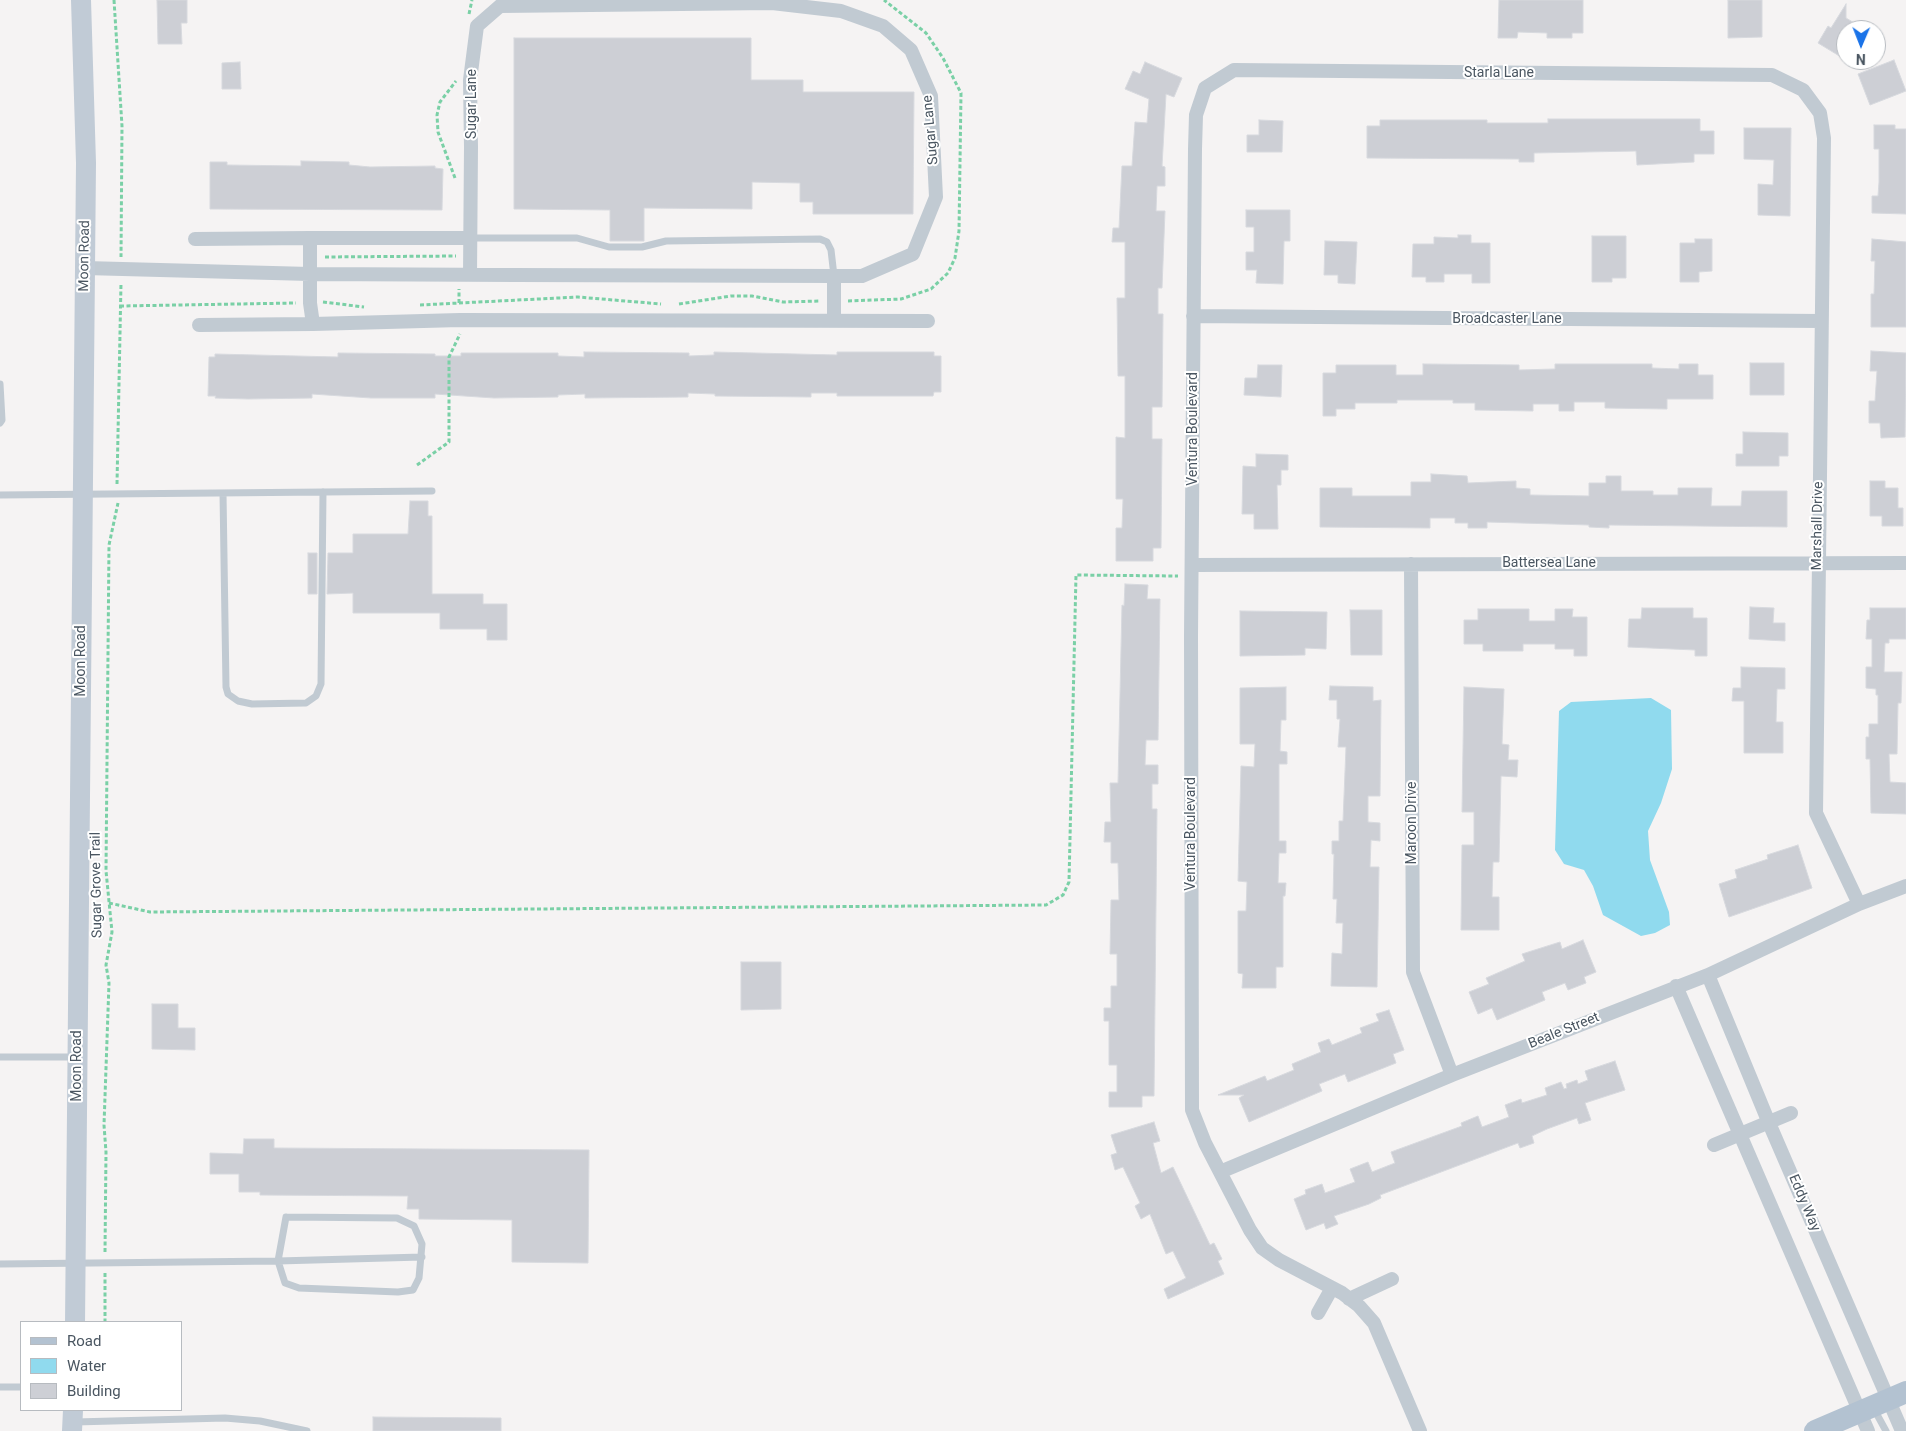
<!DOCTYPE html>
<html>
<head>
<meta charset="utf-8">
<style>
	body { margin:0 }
	#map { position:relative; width:1906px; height:1431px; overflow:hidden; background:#f5f3f3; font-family:Roboto,sans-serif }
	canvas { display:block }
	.legend { position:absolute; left:20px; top:1321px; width:162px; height:90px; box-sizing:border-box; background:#fff; border:1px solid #b7bbc0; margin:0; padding:6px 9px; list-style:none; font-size:15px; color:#4a5661 }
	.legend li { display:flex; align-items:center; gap:10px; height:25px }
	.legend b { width:25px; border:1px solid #b7bbc0 }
	.north { position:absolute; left:1836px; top:20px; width:50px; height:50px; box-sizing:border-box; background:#fff; border:1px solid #b7bbc0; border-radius:50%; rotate:181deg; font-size:14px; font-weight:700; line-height:20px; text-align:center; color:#4a5661 }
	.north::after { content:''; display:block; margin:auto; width:18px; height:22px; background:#1a73e8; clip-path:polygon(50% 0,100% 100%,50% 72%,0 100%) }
</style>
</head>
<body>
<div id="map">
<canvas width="1906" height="1431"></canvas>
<ul class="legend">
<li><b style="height:6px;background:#b3c2d1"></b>Road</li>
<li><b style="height:14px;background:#90daee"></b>Water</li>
<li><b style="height:14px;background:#cdcfd5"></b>Building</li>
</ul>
<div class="north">N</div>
</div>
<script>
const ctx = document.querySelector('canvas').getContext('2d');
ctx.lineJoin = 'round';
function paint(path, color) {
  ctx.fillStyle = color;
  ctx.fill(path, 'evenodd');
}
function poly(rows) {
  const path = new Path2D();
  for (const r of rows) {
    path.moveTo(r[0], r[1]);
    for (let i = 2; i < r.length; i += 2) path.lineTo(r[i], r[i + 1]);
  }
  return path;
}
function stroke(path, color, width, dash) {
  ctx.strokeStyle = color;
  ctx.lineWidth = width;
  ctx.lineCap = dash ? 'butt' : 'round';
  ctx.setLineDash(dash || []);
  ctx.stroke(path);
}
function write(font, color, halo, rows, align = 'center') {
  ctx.font = font + ' Roboto,sans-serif';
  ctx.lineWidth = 4;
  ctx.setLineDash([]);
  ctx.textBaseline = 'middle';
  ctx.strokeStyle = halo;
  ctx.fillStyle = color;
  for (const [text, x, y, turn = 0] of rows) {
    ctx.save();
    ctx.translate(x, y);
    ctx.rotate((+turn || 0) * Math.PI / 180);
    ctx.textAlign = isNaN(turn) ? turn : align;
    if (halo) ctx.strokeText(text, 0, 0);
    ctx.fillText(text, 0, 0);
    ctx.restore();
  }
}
paint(poly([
	[1651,698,1671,710,1672,769,1661,803,1648,831,1650,860,1669,912,1670,925,1655,933,1641,936,1603,915,1593,886,1584,870,1564,864,1555,850,1559,711,1571,702]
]), '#90daee');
const building = poly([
	[157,0,187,0,187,23,181,23,182,44,158,44,157,0],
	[1499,0,1583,0,1583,33,1572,33,1572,38,1547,38,1547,33,1518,32,1517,38,1498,38,1499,0],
	[1728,0,1762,0,1762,37,1728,38,1728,0],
	[1846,4,1846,18,1866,30,1846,30,1846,60,1818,43,1828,26,1831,28,1846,4],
	[514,38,751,38,751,80,803,80,803,92,914,92,913,214,813,214,813,202,800,202,800,183,752,182,752,209,644,208,644,241,610,241,610,210,514,209,514,38],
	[1894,60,1906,91,1870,105,1858,74,1894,60],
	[240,62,241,89,222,89,222,63,240,62],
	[1145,62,1182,78,1174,97,1166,94,1162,166,1165,167,1165,186,1157,186,1156,211,1165,211,1162,288,1158,288,1158,314,1163,314,1162,407,1152,407,1152,439,1162,439,1161,548,1153,548,1153,561,1116,561,1116,528,1122,528,1123,499,1116,499,1116,437,1125,438,1125,376,1118,376,1117,298,1125,298,1125,242,1112,242,1113,228,1119,228,1122,166,1132,166,1135,122,1147,123,1149,99,1125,89,1133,71,1140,74,1145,62],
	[1548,119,1700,119,1700,131,1714,131,1714,154,1694,154,1694,162,1637,165,1636,151,1534,153,1534,162,1519,162,1519,159,1367,158,1367,126,1380,126,1380,120,1487,120,1487,123,1548,123,1548,119],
	[1259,120,1283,121,1282,152,1247,152,1247,135,1259,135,1259,120],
	[1874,125,1895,125,1895,129,1906,129,1906,214,1872,213,1872,196,1878,196,1879,182,1879,149,1874,149,1874,125],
	[1744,128,1791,128,1790,216,1758,215,1758,184,1773,185,1774,160,1744,159,1744,128],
	[301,161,349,162,349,165,370,167,435,166,435,168,443,169,442,210,210,209,210,162,227,162,227,165,301,166,301,161],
	[1246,210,1290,210,1290,241,1284,241,1283,284,1256,283,1257,270,1246,270,1246,252,1254,252,1254,227,1246,227,1246,210],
	[1458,235,1471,235,1471,243,1490,243,1490,283,1472,283,1472,274,1444,274,1444,282,1426,282,1426,277,1412,277,1413,244,1434,244,1434,237,1458,238,1458,235],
	[1592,236,1626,236,1626,278,1612,278,1612,282,1592,282,1592,236],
	[1695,239,1712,239,1712,271,1699,272,1699,282,1680,282,1680,243,1695,243,1695,239],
	[1872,239,1906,242,1906,327,1871,327,1871,294,1874,294,1875,261,1871,261,1872,239],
	[1325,241,1357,242,1355,284,1338,283,1338,275,1324,275,1325,241],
	[1871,351,1906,353,1905,437,1881,438,1880,423,1869,423,1869,401,1875,401,1877,371,1870,371,1871,351],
	[584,352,689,353,689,356,714,355,714,352,837,355,837,352,934,352,934,356,941,356,941,392,934,392,933,396,837,396,837,393,811,393,811,397,715,396,715,394,688,393,688,397,585,398,585,394,558,395,558,397,494,398,435,394,435,398,371,398,312,394,312,398,248,399,215,398,216,396,208,396,209,357,215,357,215,354,338,357,338,353,435,354,435,356,461,356,461,353,558,353,558,356,584,357,584,352],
	[1750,363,1784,363,1784,395,1750,395,1750,363],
	[1423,364,1519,365,1519,370,1555,369,1555,364,1652,364,1652,368,1679,369,1679,364,1698,364,1698,375,1713,375,1713,399,1667,399,1667,409,1605,408,1605,402,1574,402,1574,411,1559,411,1559,404,1533,404,1533,411,1475,410,1475,403,1453,403,1453,400,1397,400,1397,403,1355,403,1355,409,1336,409,1336,416,1323,416,1323,373,1336,373,1336,365,1396,365,1396,375,1423,375,1423,364],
	[1258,365,1282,365,1281,397,1244,395,1245,378,1257,378,1258,365],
	[1743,432,1788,433,1788,456,1779,456,1779,466,1736,466,1736,454,1743,454,1743,432],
	[1256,454,1288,455,1288,470,1281,470,1281,485,1277,485,1278,529,1254,529,1254,514,1242,514,1243,466,1256,467,1256,454],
	[1431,474,1467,476,1468,483,1516,481,1516,488,1530,489,1530,495,1589,496,1589,483,1606,483,1606,476,1621,476,1621,491,1653,491,1653,495,1678,495,1678,488,1712,488,1711,506,1741,506,1742,491,1787,491,1787,527,1609,525,1609,528,1589,527,1589,525,1487,522,1487,528,1468,528,1468,523,1455,523,1455,518,1430,518,1430,528,1320,527,1320,488,1352,488,1352,496,1411,496,1411,482,1431,482,1431,474],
	[1870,481,1885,481,1885,488,1898,488,1898,508,1903,508,1903,526,1882,526,1882,516,1870,516,1870,481],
	[410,501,428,501,428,516,432,516,432,594,483,594,483,604,507,604,507,640,487,640,487,629,440,629,440,613,353,613,353,593,327,594,328,553,353,553,353,534,408,534,410,501],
	[308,553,317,553,317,594,308,594,308,553],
	[1125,584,1148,585,1147,599,1160,599,1158,740,1146,740,1145,765,1158,765,1158,784,1152,784,1152,809,1157,809,1154,1096,1142,1096,1142,1107,1109,1107,1109,1092,1117,1092,1117,1065,1109,1065,1109,1021,1104,1021,1104,1008,1111,1008,1111,986,1117,986,1117,954,1110,954,1111,900,1119,900,1118,863,1111,863,1111,842,1104,842,1105,822,1111,822,1110,783,1118,783,1122,605,1124,606,1125,584],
	[1750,607,1774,608,1773,623,1785,623,1785,641,1749,639,1750,607],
	[1642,608,1693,608,1693,618,1707,618,1707,656,1695,656,1695,650,1628,647,1629,619,1641,619,1642,608],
	[1870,608,1906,608,1906,639,1889,639,1889,643,1885,643,1884,672,1902,672,1901,703,1898,703,1897,754,1889,754,1890,782,1906,783,1906,814,1871,813,1870,759,1866,759,1866,737,1869,737,1869,724,1878,724,1878,695,1876,695,1876,689,1866,688,1866,667,1872,667,1872,639,1866,639,1867,620,1870,620,1870,608],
	[1478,609,1529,609,1529,621,1555,621,1555,609,1573,609,1572,617,1587,617,1587,656,1574,656,1574,649,1555,649,1555,644,1523,644,1523,651,1483,651,1483,644,1464,644,1464,620,1478,620,1478,609],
	[1350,610,1382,610,1382,655,1351,655,1350,610],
	[1240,611,1327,612,1326,649,1305,648,1305,655,1240,656,1240,611],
	[1741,667,1785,668,1785,689,1777,689,1776,722,1783,722,1783,753,1744,753,1744,701,1732,701,1733,688,1741,688,1741,667],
	[1330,686,1373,687,1373,701,1381,700,1380,796,1368,796,1368,822,1380,823,1380,841,1371,840,1370,867,1379,867,1377,987,1331,986,1332,953,1342,954,1343,923,1336,923,1337,899,1333,899,1334,854,1332,854,1332,841,1339,841,1339,821,1343,821,1346,747,1338,747,1340,719,1337,719,1337,700,1329,700,1330,686],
	[1286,687,1286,720,1281,720,1280,751,1287,752,1287,764,1279,764,1279,841,1286,841,1286,853,1279,853,1278,883,1286,883,1285,896,1283,896,1283,967,1276,967,1276,988,1242,988,1243,974,1238,973,1238,911,1246,911,1247,882,1238,881,1241,766,1254,767,1255,744,1240,744,1240,688,1286,687],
	[1464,687,1504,689,1502,744,1509,745,1508,760,1518,760,1517,777,1501,776,1499,862,1493,862,1492,897,1499,897,1499,930,1461,930,1462,845,1474,845,1474,812,1462,812,1464,687],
	[1798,845,1812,888,1729,917,1719,884,1737,878,1735,870,1768,859,1767,855,1798,845],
	[1583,940,1596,972,1584,977,1586,983,1568,990,1565,983,1542,992,1545,1000,1497,1020,1492,1008,1478,1014,1469,992,1489,984,1486,978,1525,961,1522,954,1560,942,1562,949,1583,940],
	[741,962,781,962,781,1009,741,1010,741,962],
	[152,1004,178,1004,178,1028,195,1028,195,1050,152,1049,152,1004],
	[1389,1010,1404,1050,1393,1054,1396,1063,1348,1082,1345,1074,1319,1084,1322,1091,1249,1122,1239,1098,1244,1095,1218,1095,1265,1076,1267,1081,1294,1070,1292,1064,1321,1052,1318,1043,1329,1039,1332,1045,1362,1033,1360,1028,1379,1021,1376,1014,1389,1010],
	[1615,1061,1625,1090,1585,1103,1591,1120,1579,1124,1577,1118,1547,1129,1532,1136,1534,1143,1520,1148,1518,1143,1380,1195,1381,1198,1369,1204,1334,1216,1338,1224,1326,1229,1324,1223,1306,1230,1294,1199,1306,1194,1305,1190,1322,1184,1325,1193,1355,1182,1350,1169,1368,1162,1372,1172,1395,1163,1391,1152,1462,1126,1461,1123,1478,1116,1482,1127,1509,1117,1505,1105,1521,1099,1522,1103,1547,1095,1545,1088,1561,1082,1564,1089,1567,1088,1566,1084,1577,1080,1578,1084,1588,1080,1585,1071,1615,1061],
	[1154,1122,1160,1141,1153,1143,1161,1173,1173,1167,1210,1245,1214,1243,1222,1259,1218,1261,1224,1274,1168,1299,1164,1289,1186,1278,1173,1251,1166,1254,1150,1214,1141,1219,1135,1206,1140,1203,1123,1167,1115,1170,1111,1155,1117,1153,1111,1135,1154,1122],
	[244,1139,274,1139,274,1148,589,1150,588,1263,512,1262,512,1220,419,1219,419,1209,407,1209,408,1196,260,1195,260,1192,239,1192,239,1174,210,1174,210,1153,243,1154,244,1139],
	[373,1417,501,1418,501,1431,373,1431,373,1417]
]);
paint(building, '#cdcfd5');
stroke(building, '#d7d9de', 1);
stroke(poly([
	[114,0,122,126,121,257],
	[469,14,472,0],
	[455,178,438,132,437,115,440,102,456,81],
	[325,257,456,256],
	[848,301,901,299,931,289,948,273,955,258,959,231,961,93,943,58,926,33,884,0],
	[323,302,364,307],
	[459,303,459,289],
	[679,304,731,296,752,296,783,302,819,301],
	[420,305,578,297,661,304],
	[120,306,296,303],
	[417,465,449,442,449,357,460,334],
	[117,484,121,283],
	[109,903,150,912,1046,905,1063,895,1069,882,1076,575,1178,576],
	[105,1252,106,1152,104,1125,109,983,106,965,112,932,106,871,109,545,118,503],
	[105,1273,105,1322]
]), '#7ad0a6', 3, [4, 2.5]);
stroke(poly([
	[471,238,577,238,609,247,642,247,666,241,820,239,827,242,831,250,834,276],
	[0,384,2,420,0,423],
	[223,493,226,687,228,694,238,701,252,704,306,703,316,696,321,684,323,492],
	[0,495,432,491],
	[0,1057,75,1057],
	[286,1217,397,1218,414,1226,422,1244,419,1278,413,1290,398,1292,299,1288,285,1283,278,1261,286,1217],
	[0,1264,278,1261,422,1257],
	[0,1387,21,1387],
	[1874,1409,1886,1431],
	[75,1422,225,1418,260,1421,307,1431]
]), '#c1cad2', 7);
stroke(poly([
	[195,239,310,238],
	[85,268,310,274,516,275,834,276,862,276,913,254,936,197,931,96,911,50,883,26,841,11,772,3,500,6,477,26,470,80,471,147,470,275],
	[834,276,834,321],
	[1193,316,1821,321],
	[313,324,460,320,928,321],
	[199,325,313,324,310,303,310,238,471,238],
	[1411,564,1413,972,1452,1075],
	[1192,565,1906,563],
	[1708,975,1769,1123,1902,1431],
	[1676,986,1868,1431],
	[1714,1145,1791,1113],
	[1220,1172,1452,1075,1708,975,1859,904,1906,886],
	[1349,1299,1392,1279],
	[1318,1313,1332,1288],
	[1420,1431,1374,1323,1359,1306,1342,1293,1279,1260,1262,1248,1250,1230,1205,1143,1192,1110,1191,636,1195,149,1196,115,1205,88,1234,70,1772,75,1803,90,1820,113,1824,138,1816,813,1859,904]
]), '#c1cad2', 14);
stroke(poly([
	[75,1322,86,163,81,0],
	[72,1431,73,1410]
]), '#c1cbd6', 20);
stroke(poly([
	[1815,1431,1906,1392]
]), '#b3c2d1', 22);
write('14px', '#4a5661', '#fff', [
	["Starla Lane",1499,73],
	["Sugar Lane",472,104,-90],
	["Sugar Lane",931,130,-95],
	["Moon Road",85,256,-89],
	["Broadcaster Lane",1507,319],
	["Ventura Boulevard",1193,429,-90],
	["Marshall Drive",1818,526,-89],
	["Battersea Lane",1549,563],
	["Moon Road",81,661,-90],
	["Maroon Drive",1412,823,-90],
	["Ventura Boulevard",1191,834,-90],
	["Sugar Grove Trail",97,885,-91],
	["Beale Street",1564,1031,-22],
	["Moon Road",77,1066,-90],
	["Eddy Way",1804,1203,67]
]);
</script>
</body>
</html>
